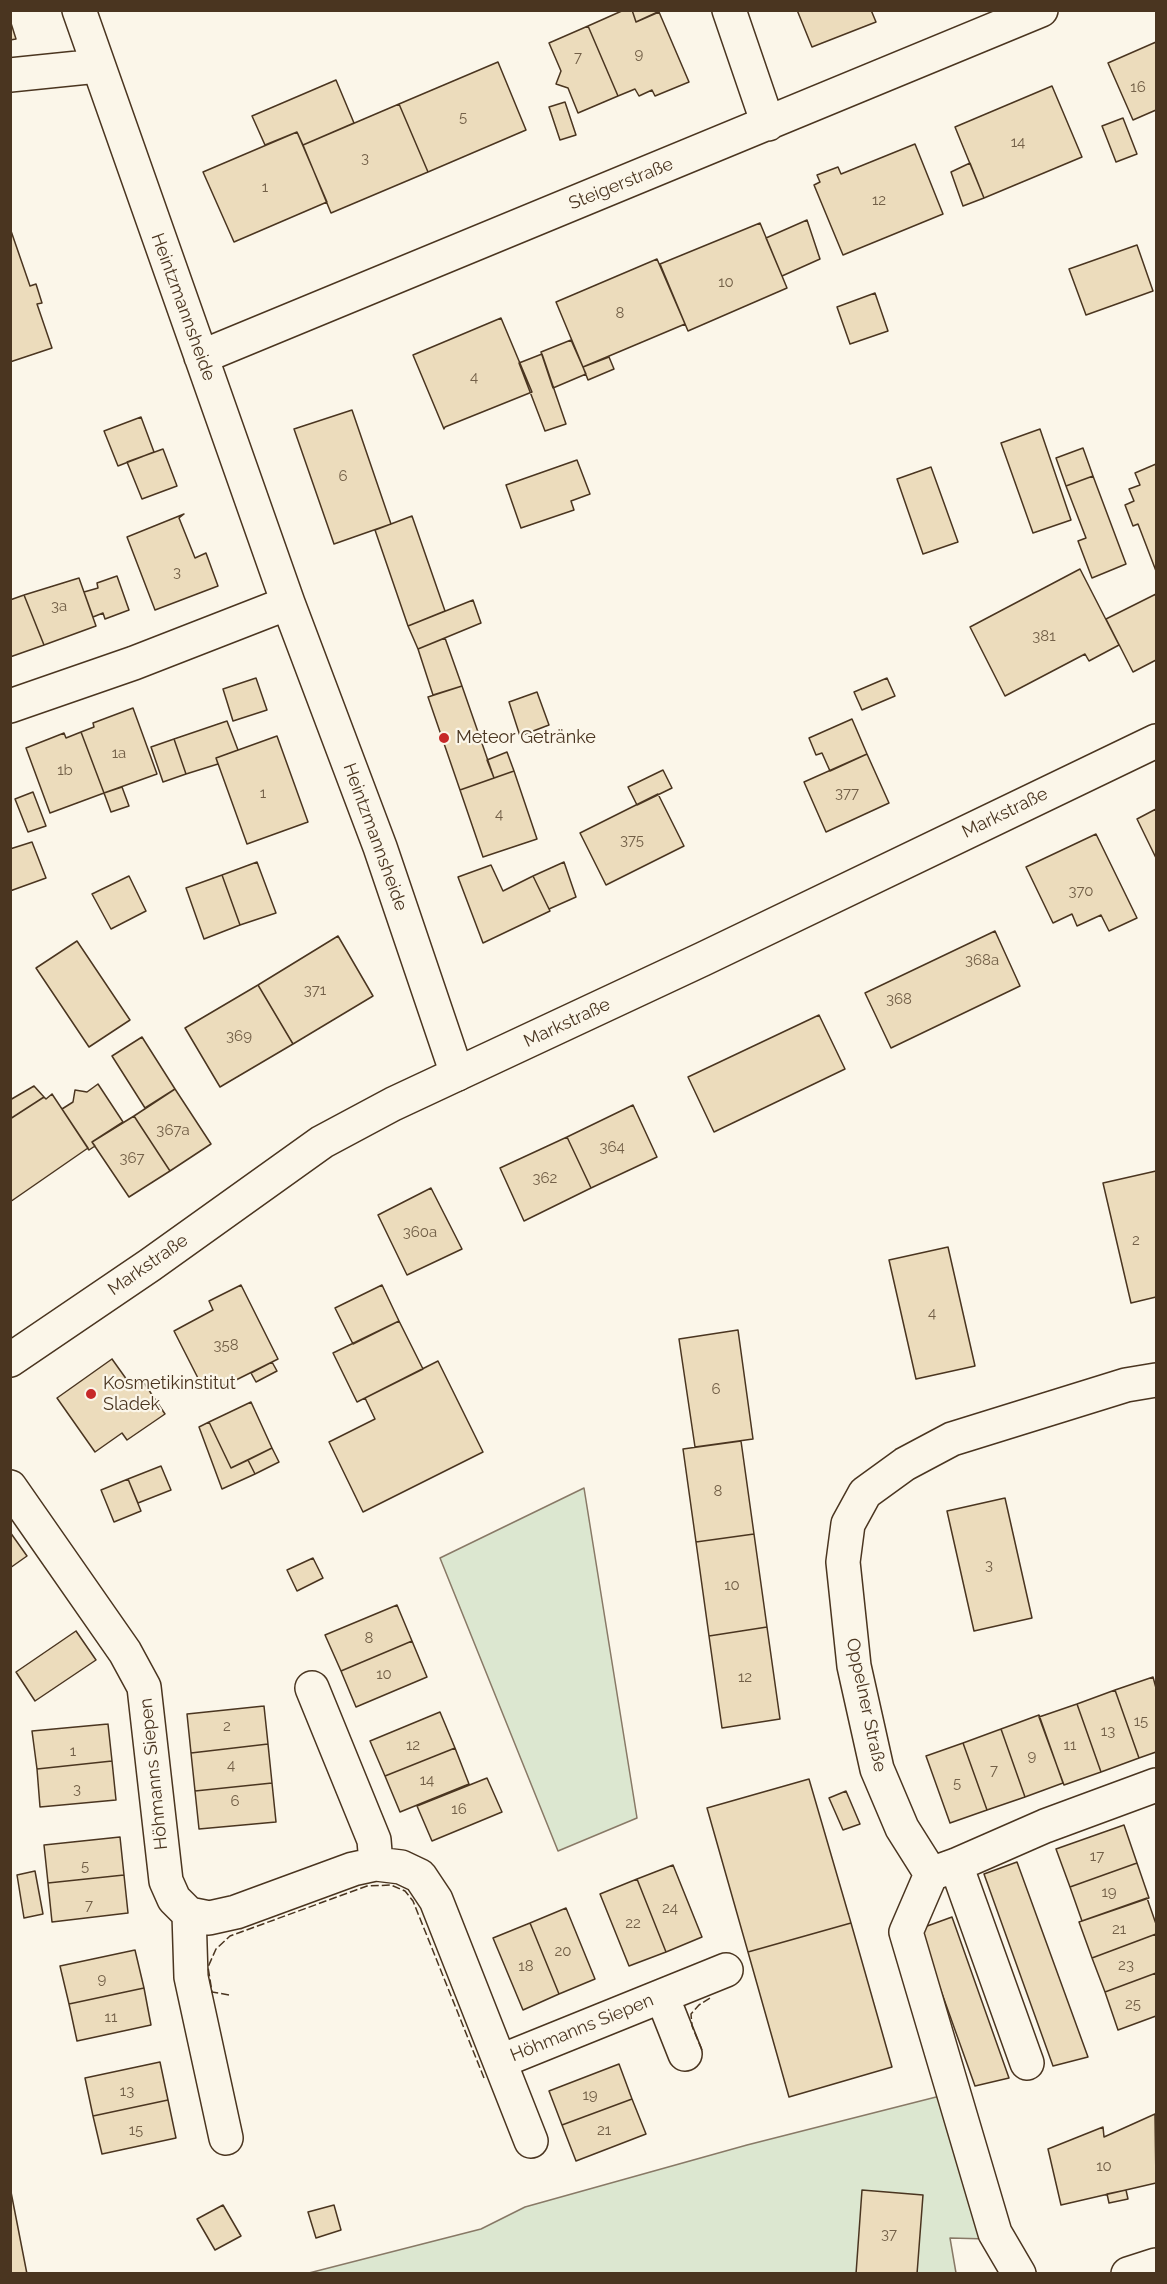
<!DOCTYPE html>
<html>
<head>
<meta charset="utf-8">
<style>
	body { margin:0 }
	#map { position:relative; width:1167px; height:2284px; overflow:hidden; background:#fbf6e9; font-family:Raleway,sans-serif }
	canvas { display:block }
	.frame { position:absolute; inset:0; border:12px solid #4a3520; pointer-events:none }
</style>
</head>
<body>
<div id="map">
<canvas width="1167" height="2284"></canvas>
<div class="frame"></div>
</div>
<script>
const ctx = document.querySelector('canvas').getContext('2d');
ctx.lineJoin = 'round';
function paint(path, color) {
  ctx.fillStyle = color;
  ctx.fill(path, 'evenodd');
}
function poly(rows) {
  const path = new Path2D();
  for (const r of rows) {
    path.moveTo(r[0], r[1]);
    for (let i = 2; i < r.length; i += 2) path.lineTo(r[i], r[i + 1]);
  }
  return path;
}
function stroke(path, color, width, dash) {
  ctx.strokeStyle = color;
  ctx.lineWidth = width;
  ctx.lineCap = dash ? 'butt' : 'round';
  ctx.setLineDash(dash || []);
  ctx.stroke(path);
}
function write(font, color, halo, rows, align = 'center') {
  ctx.font = font + ' Raleway,sans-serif';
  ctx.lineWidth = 4.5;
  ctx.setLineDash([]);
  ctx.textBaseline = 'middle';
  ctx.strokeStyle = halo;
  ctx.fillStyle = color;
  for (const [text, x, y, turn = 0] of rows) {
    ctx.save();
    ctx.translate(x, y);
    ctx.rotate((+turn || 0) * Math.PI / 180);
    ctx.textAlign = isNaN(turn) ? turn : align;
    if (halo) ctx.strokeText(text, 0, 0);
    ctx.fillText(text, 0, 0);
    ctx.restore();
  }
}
const green = poly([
	[584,1488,637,1818,558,1851,440,1558,584,1488],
	[944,2095,988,2239,950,2238,956,2273,305,2274,481,2229,525,2207,747,2145,944,2095]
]);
paint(green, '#dce7d0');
stroke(green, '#887966', 1.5);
const building = poly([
	[624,10,632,10,636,22,659,12,689,82,655,96,652,90,639,96,635,89,618,96,588,26,624,10],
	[632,10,662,10,636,22,632,10],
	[797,10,871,10,876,22,812,47,797,10],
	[10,20,16,39,10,40,10,20],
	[588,26,618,96,578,113,568,88,556,84,561,71,549,43,588,26],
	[1156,42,1156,110,1133,120,1108,63,1156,42],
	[498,62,526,130,428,172,399,104,498,62],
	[336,80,354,123,303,145,297,132,265,145,252,116,336,80],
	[1052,86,1082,157,984,198,955,127,1052,86],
	[565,102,576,135,560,140,549,107,565,102],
	[399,104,428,172,331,213,303,145,399,104],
	[1123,118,1137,154,1116,162,1102,126,1123,118],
	[297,132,327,202,234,242,203,172,297,132],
	[915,144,943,214,843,255,814,185,820,182,817,175,838,167,841,174,915,144],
	[970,163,984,198,963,206,951,172,970,163],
	[807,220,820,259,782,276,766,238,807,220],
	[760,223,787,288,688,331,660,264,760,223],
	[10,228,30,286,36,284,42,303,37,304,52,348,10,362,10,228],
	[1137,245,1153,291,1086,315,1069,269,1137,245],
	[657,259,685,324,583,367,556,302,657,259],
	[875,293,888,331,850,344,837,307,875,293],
	[501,318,532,392,445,427,444,429,413,355,501,318],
	[571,340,586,374,553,388,541,352,571,340],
	[542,354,566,424,545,431,519,363,542,354],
	[609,357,614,369,588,380,583,367,609,357],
	[352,410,391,524,334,544,294,429,352,410],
	[141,417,154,452,118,466,104,431,141,417],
	[1040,429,1071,520,1033,533,1001,443,1040,429],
	[1083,448,1093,476,1066,486,1056,458,1083,448],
	[163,449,177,486,142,499,127,462,163,449],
	[577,460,590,494,571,501,574,510,521,528,506,485,577,460],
	[1156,464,1156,571,1138,524,1133,526,1125,505,1134,501,1129,489,1140,485,1135,473,1156,464],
	[931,467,958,542,923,554,897,479,931,467],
	[1093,476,1126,564,1092,578,1078,541,1086,538,1066,486,1093,476],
	[184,514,179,518,195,558,206,553,218,586,155,610,127,537,184,514],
	[412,516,445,611,408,626,375,530,412,516],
	[1080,569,1119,645,1089,661,1085,654,1005,696,970,627,1080,569],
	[117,576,129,610,105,619,103,613,93,617,84,592,98,588,97,583,117,576],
	[79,578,96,626,44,645,24,595,79,578],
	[1156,594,1156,660,1133,672,1106,619,1156,594],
	[24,595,44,645,10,657,10,600,24,595],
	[473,600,481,623,418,649,408,626,473,600],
	[445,638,462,686,433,695,418,649,445,638],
	[256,678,267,710,233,721,223,689,256,678],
	[887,678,895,696,862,710,854,692,887,678],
	[462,686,494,778,460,790,428,697,462,686],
	[537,692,549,725,520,736,509,702,537,692],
	[133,708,157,774,104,793,81,732,94,727,93,723,133,708],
	[852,719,867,754,830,771,822,753,816,755,809,738,852,719],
	[227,721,238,750,216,758,218,764,186,774,174,739,227,721],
	[81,732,104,793,50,813,26,748,64,733,66,738,81,732],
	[277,736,308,822,247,844,216,758,277,736],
	[174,739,186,774,163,782,151,747,174,739],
	[507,752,514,771,494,778,487,760,507,752],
	[867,754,889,803,826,832,804,782,867,754],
	[663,770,672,788,637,805,628,787,663,770],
	[514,771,537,839,483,857,460,790,514,771],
	[122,787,129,806,111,812,104,793,122,787],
	[33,792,46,826,28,832,15,799,33,792],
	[658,794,684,846,606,885,580,833,658,794],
	[1156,809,1156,858,1137,819,1156,809],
	[1096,834,1137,918,1109,931,1101,915,1077,926,1072,914,1053,923,1026,867,1096,834],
	[32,842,46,878,10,891,10,849,32,842],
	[257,862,276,913,240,925,222,875,257,862],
	[564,862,576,897,549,909,533,876,564,862],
	[491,865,503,891,533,876,550,911,483,943,458,877,491,865],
	[222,875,240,925,204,939,186,888,222,875],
	[129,876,146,911,111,929,92,894,129,876],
	[995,931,1020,986,891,1048,865,993,995,931],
	[338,936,373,996,293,1044,258,985,338,936],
	[77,941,130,1020,89,1047,36,968,77,941],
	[258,985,293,1044,220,1087,185,1028,258,985],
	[819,1015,845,1069,714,1132,688,1077,819,1015],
	[142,1037,175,1089,145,1108,112,1056,142,1037],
	[98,1084,123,1122,92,1142,95,1146,89,1150,62,1109,73,1102,75,1090,87,1092,98,1084],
	[34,1086,44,1097,10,1119,10,1100,34,1086],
	[175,1089,211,1144,170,1171,134,1116,175,1089],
	[52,1094,88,1148,10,1202,10,1119,44,1097,46,1099,52,1094],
	[633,1105,657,1157,591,1188,567,1137,633,1105],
	[134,1116,170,1171,129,1197,92,1142,134,1116],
	[567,1137,591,1188,524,1221,500,1168,567,1137],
	[1156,1171,1156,1297,1131,1303,1103,1183,1156,1171],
	[431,1188,462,1249,407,1275,378,1215,431,1188],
	[948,1247,975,1366,916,1379,889,1260,948,1247],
	[241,1285,278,1359,224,1386,219,1378,202,1386,174,1331,213,1310,209,1301,241,1285],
	[382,1285,399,1321,353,1344,335,1308,382,1285],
	[399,1321,423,1369,357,1402,333,1353,399,1321],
	[738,1330,753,1439,695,1447,679,1339,738,1330],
	[112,1359,132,1387,142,1380,165,1414,127,1440,122,1433,95,1452,57,1398,112,1359],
	[438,1361,483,1452,363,1512,329,1442,375,1419,365,1398,438,1361],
	[272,1362,277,1371,256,1382,251,1373,272,1362],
	[251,1402,272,1448,231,1468,209,1422,251,1402],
	[209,1422,231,1468,248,1460,255,1474,222,1489,199,1427,209,1422],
	[741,1441,754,1534,696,1542,683,1449,741,1441],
	[272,1448,279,1462,255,1474,248,1460,272,1448],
	[161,1466,171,1490,138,1503,128,1479,161,1466],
	[128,1479,141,1511,114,1522,101,1490,128,1479],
	[1005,1498,1032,1618,974,1631,947,1511,1005,1498],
	[10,1532,27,1556,10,1568,10,1532],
	[754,1534,767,1627,709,1636,696,1542,754,1534],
	[313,1558,323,1578,297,1591,287,1570,313,1558],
	[397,1605,412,1641,341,1671,325,1635,397,1605],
	[767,1627,780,1719,722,1728,709,1636,767,1627],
	[76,1631,96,1660,35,1701,16,1672,76,1631],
	[412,1641,427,1677,356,1707,341,1671,412,1641],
	[1153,1677,1156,1688,1156,1752,1139,1758,1115,1690,1153,1677],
	[1115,1690,1139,1758,1101,1772,1077,1704,1115,1690],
	[1077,1704,1101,1772,1064,1785,1039,1717,1077,1704],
	[264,1706,268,1744,191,1753,187,1714,264,1706],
	[440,1712,455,1748,385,1776,370,1741,440,1712],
	[1039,1715,1063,1783,1025,1797,1001,1729,1039,1715],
	[108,1724,112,1761,37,1769,32,1731,108,1724],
	[1001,1729,1025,1797,987,1810,963,1743,1001,1729],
	[963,1743,987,1810,950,1823,926,1756,963,1743],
	[268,1744,272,1783,195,1791,191,1753,268,1744],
	[455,1748,469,1784,400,1812,385,1776,455,1748],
	[112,1761,116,1800,40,1807,37,1769,112,1761],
	[487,1778,502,1812,432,1841,417,1806,487,1778],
	[809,1779,851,1923,748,1952,707,1808,809,1779],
	[272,1783,276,1822,199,1829,195,1791,272,1783],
	[846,1791,860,1824,843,1830,829,1798,846,1791],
	[1124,1825,1137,1863,1070,1887,1056,1849,1124,1825],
	[120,1837,124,1875,48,1883,44,1845,120,1837],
	[1017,1862,1088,2057,1053,2066,984,1874,1017,1862],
	[1137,1863,1149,1898,1082,1921,1070,1887,1137,1863],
	[673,1865,702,1937,666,1952,637,1879,673,1865],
	[35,1871,43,1914,24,1918,17,1875,35,1871],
	[124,1875,128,1913,52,1922,48,1883,124,1875],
	[637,1879,666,1952,629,1966,600,1894,637,1879],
	[1147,1898,1156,1924,1156,1934,1092,1958,1079,1922,1147,1898],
	[566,1908,595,1979,559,1994,530,1923,566,1908],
	[952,1917,1009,2078,975,2086,919,1929,952,1917],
	[530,1923,559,1994,523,2010,493,1938,530,1923],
	[851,1923,892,2067,789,2097,748,1952,851,1923],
	[1156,1934,1156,1973,1105,1992,1092,1958,1156,1934],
	[135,1950,144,1988,69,2004,60,1966,135,1950],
	[1156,1973,1156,2016,1118,2030,1105,1992,1156,1973],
	[144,1988,151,2025,77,2041,69,2004,144,1988],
	[160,2062,168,2100,93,2116,85,2078,160,2062],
	[619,2064,632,2099,562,2125,549,2091,619,2064],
	[632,2099,646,2134,576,2161,562,2125,632,2099],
	[168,2100,176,2138,102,2154,93,2116,168,2100],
	[1155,2114,1156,2183,1061,2205,1048,2149,1103,2127,1104,2137,1155,2114],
	[862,2190,923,2195,917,2274,856,2274,862,2190],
	[1126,2190,1128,2199,1109,2203,1107,2194,1126,2190],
	[11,2192,27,2274,10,2274,11,2192],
	[223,2205,241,2236,215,2250,197,2219,223,2205],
	[334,2205,341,2230,316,2238,308,2212,334,2205]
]);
paint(building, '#ecdcbc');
stroke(building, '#4a3520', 1.5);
const minor = poly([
	[79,10,288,603,380,847,457,1074],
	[729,10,768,124],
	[10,75,98,66],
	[201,357,1041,10],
	[10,706,134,663,288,603],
	[10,1487,125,1652,144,1687,166,1881,174,1899,189,1914,191,1977,226,2138],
	[312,1688,374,1840,376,1864],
	[956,1865,1027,2063],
	[931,1874,902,1828,877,1769,854,1666,843,1562,848,1524,865,1493,905,1464,952,1439,1126,1385,1156,1380],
	[931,1874,906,1932,995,2233,1019,2274],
	[931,1874,956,1865,1045,1826,1156,1785],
	[189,1914,209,1918,236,1912,353,1869,376,1864,401,1867,420,1876,436,1900,531,2141],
	[662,1996,685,2054],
	[501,2061,726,1970],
	[1128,2274,1156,2265]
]);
const major = poly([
	[10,1360,150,1265,322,1142,393,1104,703,959,1156,741]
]);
stroke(minor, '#4a3520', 36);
stroke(major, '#4a3520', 36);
stroke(minor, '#fbf6e9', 33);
stroke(major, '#fbf6e9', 33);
stroke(poly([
	[229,1995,212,1992,208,1967,216,1949,230,1936,367,1886,391,1885,405,1891,413,1901,484,2078],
	[702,2050,692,2026,691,2014,699,2005,710,1998]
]), '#4a3520', 1.5, [8, 3]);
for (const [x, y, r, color] of [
	[444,738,6,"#c62828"],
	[91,1394,6,"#c62828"]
]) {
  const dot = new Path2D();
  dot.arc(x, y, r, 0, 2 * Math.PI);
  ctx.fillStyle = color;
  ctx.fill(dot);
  stroke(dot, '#fbf6e9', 2);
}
write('15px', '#725f47', null, [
	["9",639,54],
	["7",578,57],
	["16",1138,87],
	["5",463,117],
	["14",1018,142],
	["3",365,158],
	["1",265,187],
	["12",879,200],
	["10",726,282],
	["8",620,313],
	["4",474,377],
	["6",343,476],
	["3",177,572],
	["3a",59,606],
	["381",1044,636],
	["1a",119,753],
	["1b",65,770],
	["1",263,793],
	["377",847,793],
	["4",499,814],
	["375",632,840],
	["370",1081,891],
	["368a",982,960],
	["371",315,990],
	["368",899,999],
	["369",239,1036],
	["367a",173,1130],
	["364",612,1147],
	["367",132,1158],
	["362",545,1178],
	["360a",420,1232],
	["2",1136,1240],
	["4",932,1313],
	["358",226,1345],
	["6",716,1389],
	["8",718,1491],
	["3",989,1565],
	["10",732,1585],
	["8",369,1638],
	["10",384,1674],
	["12",745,1677],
	["15",1141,1721],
	["2",227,1726],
	["13",1108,1731],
	["12",413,1745],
	["11",1070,1745],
	["1",73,1751],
	["9",1032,1756],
	["4",231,1765],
	["7",994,1770],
	["14",427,1780],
	["5",957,1783],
	["3",77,1789],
	["6",235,1801],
	["16",459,1809],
	["17",1097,1856],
	["5",85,1866],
	["19",1109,1892],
	["7",89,1905],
	["24",670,1908],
	["22",633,1923],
	["21",1119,1929],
	["20",563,1951],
	["23",1126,1965],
	["18",526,1966],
	["9",102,1979],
	["25",1133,2004],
	["11",111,2017],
	["13",127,2091],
	["19",590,2095],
	["15",136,2130],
	["21",604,2130],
	["10",1104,2166],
	["37",889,2234]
]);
write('18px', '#4a3520', '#fbf6e9', [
	["Steigerstraße",621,184,-22],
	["Heintzmannsheide",183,307,70],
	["Markstraße",1005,813,-26],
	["Heintzmannsheide",375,837,70],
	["Markstraße",567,1023,-25],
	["Markstraße",148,1265,-35],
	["Oppelner Straße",866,1705,78],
	["Höhmanns Siepen",154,1774,-96],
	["Höhmanns Siepen",582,2028,-22]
]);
write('18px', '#4a3520', '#fbf6e9', [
	["Meteor Getränke",456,738],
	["Kosmetikinstitut",103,1384],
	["Sladek",103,1405]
], 'left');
</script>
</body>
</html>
